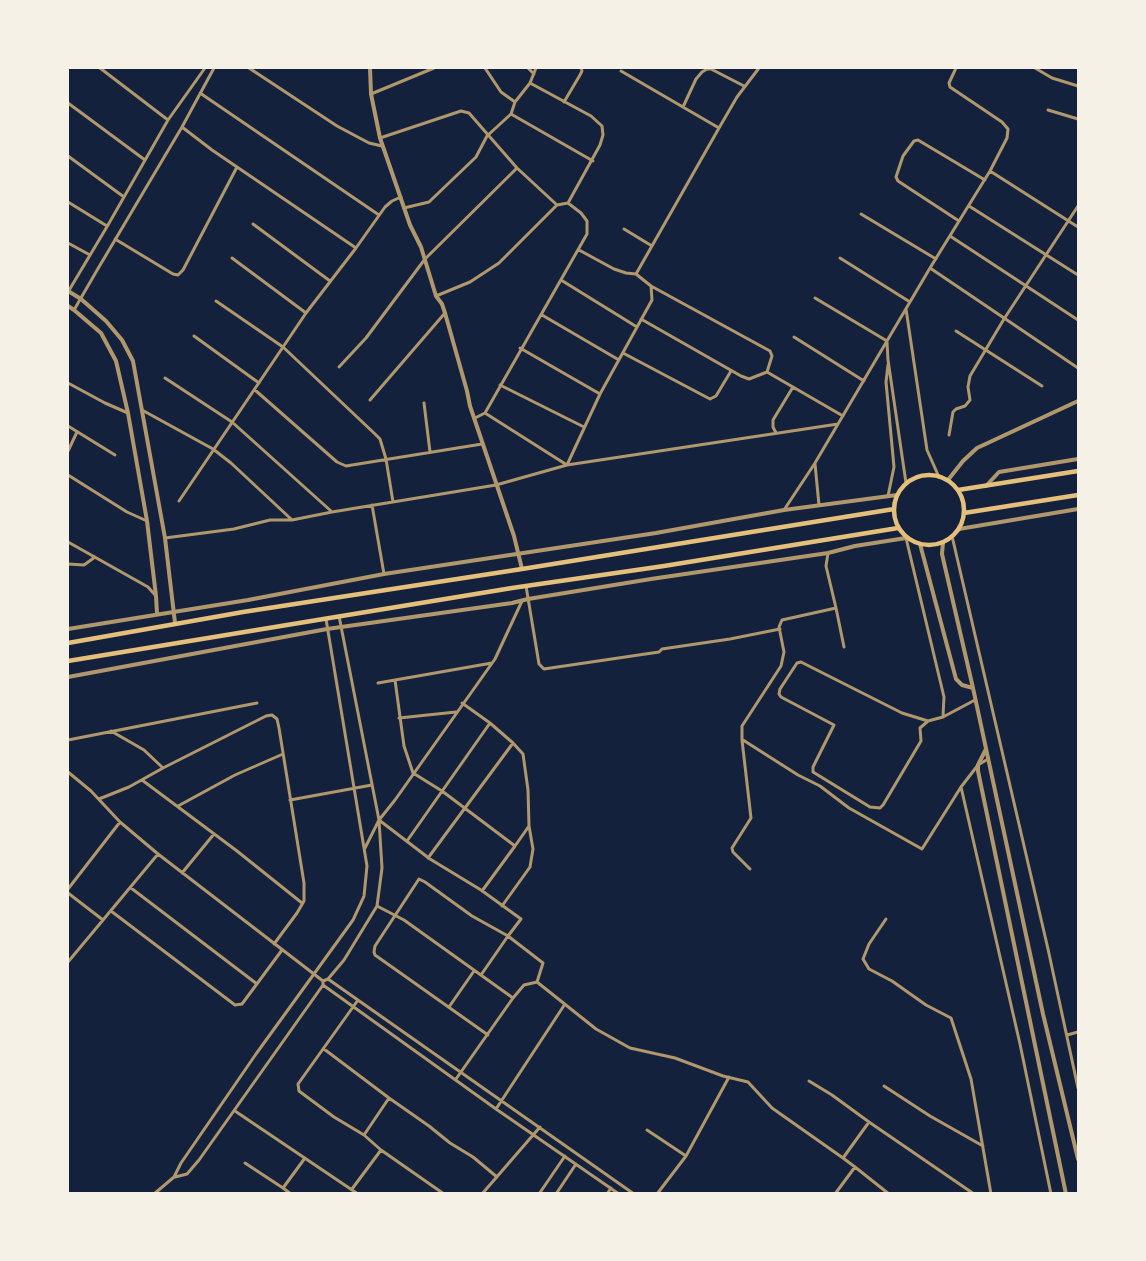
<!DOCTYPE html>
<html>
<head>
<meta charset="utf-8">
<style>
	body { margin:0 }
	#map { position:relative; width:1146px; height:1261px; overflow:hidden; background:#14213d; font-family:Signika,sans-serif }
	canvas { display:block }
	.frame { position:absolute; inset:0; border:69px solid #f6f1e7; pointer-events:none }
</style>
</head>
<body>
<div id="map">
<canvas width="1146" height="1261"></canvas>
<div class="frame"></div>
</div>
<script>
const ctx = document.querySelector('canvas').getContext('2d');
ctx.lineJoin = 'round';
function poly(rows) {
  const path = new Path2D();
  for (const r of rows) {
    if (r.length === 3) {
      path.moveTo(r[0] + r[2], r[1]);
      path.arc(r[0], r[1], r[2], 0, 2 * Math.PI);
      continue;
    }
    path.moveTo(r[0], r[1]);
    for (let i = 2; i < r.length; i += 2) path.lineTo(r[i], r[i + 1]);
  }
  return path;
}
function stroke(path, color, width, dash) {
  ctx.strokeStyle = color;
  ctx.lineWidth = width;
  ctx.lineCap = dash ? 'butt' : 'round';
  ctx.setLineDash(dash || []);
  ctx.stroke(path);
}
stroke(poly([
	[100,68,168,120],
	[249,68,337,126,369,143,382,146],
	[485,68,501,92,515,102],
	[528,68,534,74],
	[1035,68,1052,78,1078,86],
	[621,71,719,128,737,97,759,68],
	[530,83,591,116,602,126,603,135,600,145,568,203],
	[200,93,379,215],
	[371,94,434,68],
	[564,102,580,75,582,71,581,68],
	[68,103,145,160],
	[683,107,696,79,702,72,707,69,711,69,744,86],
	[1048,110,1078,119],
	[511,114,593,161],
	[182,127,212,150,356,248],
	[380,138,461,111,469,113,517,168,557,205,499,263,470,282,436,296],
	[68,156,124,197],
	[990,171,1078,227],
	[68,202,107,226],
	[969,206,1078,275],
	[404,208,429,202,476,157,487,136,511,114,515,102,530,83,536,68],
	[861,214,936,259],
	[959,221,898,181,896,177,903,156,914,141,918,140,985,180],
	[253,224,330,281],
	[624,229,652,246],
	[950,236,1078,320],
	[115,239,173,274,178,275,183,270,237,167],
	[68,243,90,255],
	[232,258,306,313],
	[840,258,910,302],
	[930,268,1078,368],
	[636,274,719,128],
	[561,280,637,327],
	[651,286,770,351,772,356,767,372],
	[68,292,108,225,168,120,205,68],
	[815,298,887,341],
	[216,301,283,347,375,434,380,439,386,459,393,502],
	[906,309,927,450,939,477],
	[74,310,96,272,182,127,214,68],
	[542,315,619,360],
	[641,319,741,376,749,379,767,372,843,416],
	[956,331,1042,386],
	[194,336,259,383],
	[794,337,864,381],
	[887,342,888,360,906,483],
	[520,348,600,394],
	[623,353,710,399,716,396,731,371],
	[888,365,886,382,894,467,888,496],
	[339,367,366,338,425,259,517,168],
	[165,378,232,422,331,511],
	[68,383,105,403,128,413],
	[500,385,584,427],
	[255,390,337,462,346,466,482,444],
	[370,400,445,313],
	[424,403,430,452],
	[142,410,213,449,231,463,291,519],
	[485,413,567,465,838,424],
	[475,418,485,413,587,234,587,221,581,213,568,203,557,205],
	[68,426,115,455],
	[776,433,773,427,773,420,793,387],
	[949,435,953,412,956,409,965,406,970,400,968,387,970,376,1004,319,1078,206],
	[68,451,77,432],
	[815,464,819,505],
	[68,475,127,512,147,521],
	[179,501,306,313,356,248,385,207,392,201,401,197],
	[372,505,384,574],
	[784,510,815,463,930,268,990,171,1007,138,1008,129,1002,122,950,87,949,83,956,68],
	[952,536,1048,949,1078,1088],
	[165,538,234,529,270,520,292,520,332,512,496,485,567,465,600,394,652,300,651,286,636,274,626,273,614,269,579,250],
	[906,538,944,697,943,716],
	[68,542,148,587,156,596],
	[68,564,84,565,95,557],
	[526,586,539,664,544,669,659,652,662,649,730,639,780,629],
	[836,608,844,647],
	[395,680,404,746,413,773,442,791,515,846,482,891],
	[378,683,492,663],
	[399,718,456,712],
	[928,721,920,728,921,741,883,805,880,808,870,807,813,772,813,767,834,725,781,697,779,694,780,689,797,663,801,662,902,713,928,721,943,717,975,700],
	[111,731,144,750,163,768],
	[68,740,257,703],
	[743,740,798,775,820,786,849,808,922,849,961,787,978,765,988,759],
	[513,743,523,754,528,790,529,826,515,846],
	[68,772,91,791,120,822,158,854,323,981],
	[142,780,237,851,302,903],
	[961,787,1020,1044,1051,1194],
	[99,799,129,787,163,768,266,716,272,715,277,719,279,728,304,883,304,901,297,913,274,944],
	[290,800,372,785],
	[178,806,235,775,283,754],
	[379,820,430,859,481,890,521,919,508,936,543,963,537,982,596,1029,630,1048,675,1058,723,1076,748,1082,772,1108,843,1158],
	[407,841,490,723,462,703],
	[365,848,379,820,395,800,495,659,522,601],
	[428,858,513,743,490,723],
	[750,869,733,852,732,848,751,818,742,740,742,726,781,666,784,652,779,627,782,620,836,608,826,566,828,553],
	[182,873,214,834],
	[131,888,257,984],
	[68,889,120,822],
	[68,893,103,920],
	[377,906,404,920,513,998,524,985,537,982],
	[502,906,530,867,533,849,529,826],
	[111,911,235,1005,242,1004,282,950],
	[886,919,869,944,863,959,869,969,892,981,926,1005,951,1018,971,1079,991,1194],
	[68,962,158,854],
	[481,975,508,936,472,916,425,882,419,879,375,946,374,952,375,955,488,1035],
	[328,979,634,1194],
	[323,985,496,1109,619,1194],
	[358,1000,298,1084,299,1091,334,1117,364,1135,381,1150],
	[449,1007,474,971],
	[1067,1035,1078,1032],
	[324,1049,389,1098,429,1126,450,1143,473,1157,497,1177],
	[456,1079,513,998],
	[809,1081,832,1095,869,1122],
	[884,1086,930,1116,983,1146],
	[496,1109,565,1004],
	[235,1111,358,1194],
	[647,1130,686,1156],
	[364,1135,389,1098],
	[245,1163,283,1188],
	[855,1167,889,1194],
	[175,1177,187,1174,199,1160,323,985,323,981,328,979,344,960,377,906,382,868,379,820,339,616],
	[352,1189,381,1150,444,1194],
	[154,1194,174,1177,181,1163,256,1054,353,920,364,896,367,866,326,619],
	[291,1194,283,1188,305,1158],
	[482,1194,540,1127],
	[539,1194,565,1156],
	[556,1194,576,1164],
	[607,1194,611,1188],
	[657,1194,686,1156,729,1077],
	[835,1194,855,1167,843,1158,869,1122,974,1194]
]), '#b1986c', 3);
stroke(poly([
	[370,68,371,94,380,138,410,225,421,247,436,296,442,304,445,313,467,391,470,406,514,536,522,569],
	[68,291,81,299,106,321,122,340,133,361,165,538,175,623],
	[68,306,74,310,101,333,116,361,128,413,147,521,156,596,157,614],
	[948,480,963,461,977,448,1078,401],
	[986,486,999,472,1078,459],
	[959,529,1078,509],
	[943,542,942,554,973,688,1043,1014,1078,1159],
	[920,544,956,679,962,685,973,688],
	[68,629,248,600,384,574,656,533,784,510,897,495],
	[68,677,327,629,512,603,528,599,651,579,828,553,855,546,906,538],
	[986,749,978,765,978,771,1066,1194]
]), '#b1986c', 4);
stroke(poly([
	[929,510,35],
	[958,490,1078,471],
	[964,513,1078,495],
	[68,643,243,612,522,569,894,509],
	[68,661,512,588,664,566,898,528]
]), '#e5c07b', 4.5);
</script>
</body>
</html>
